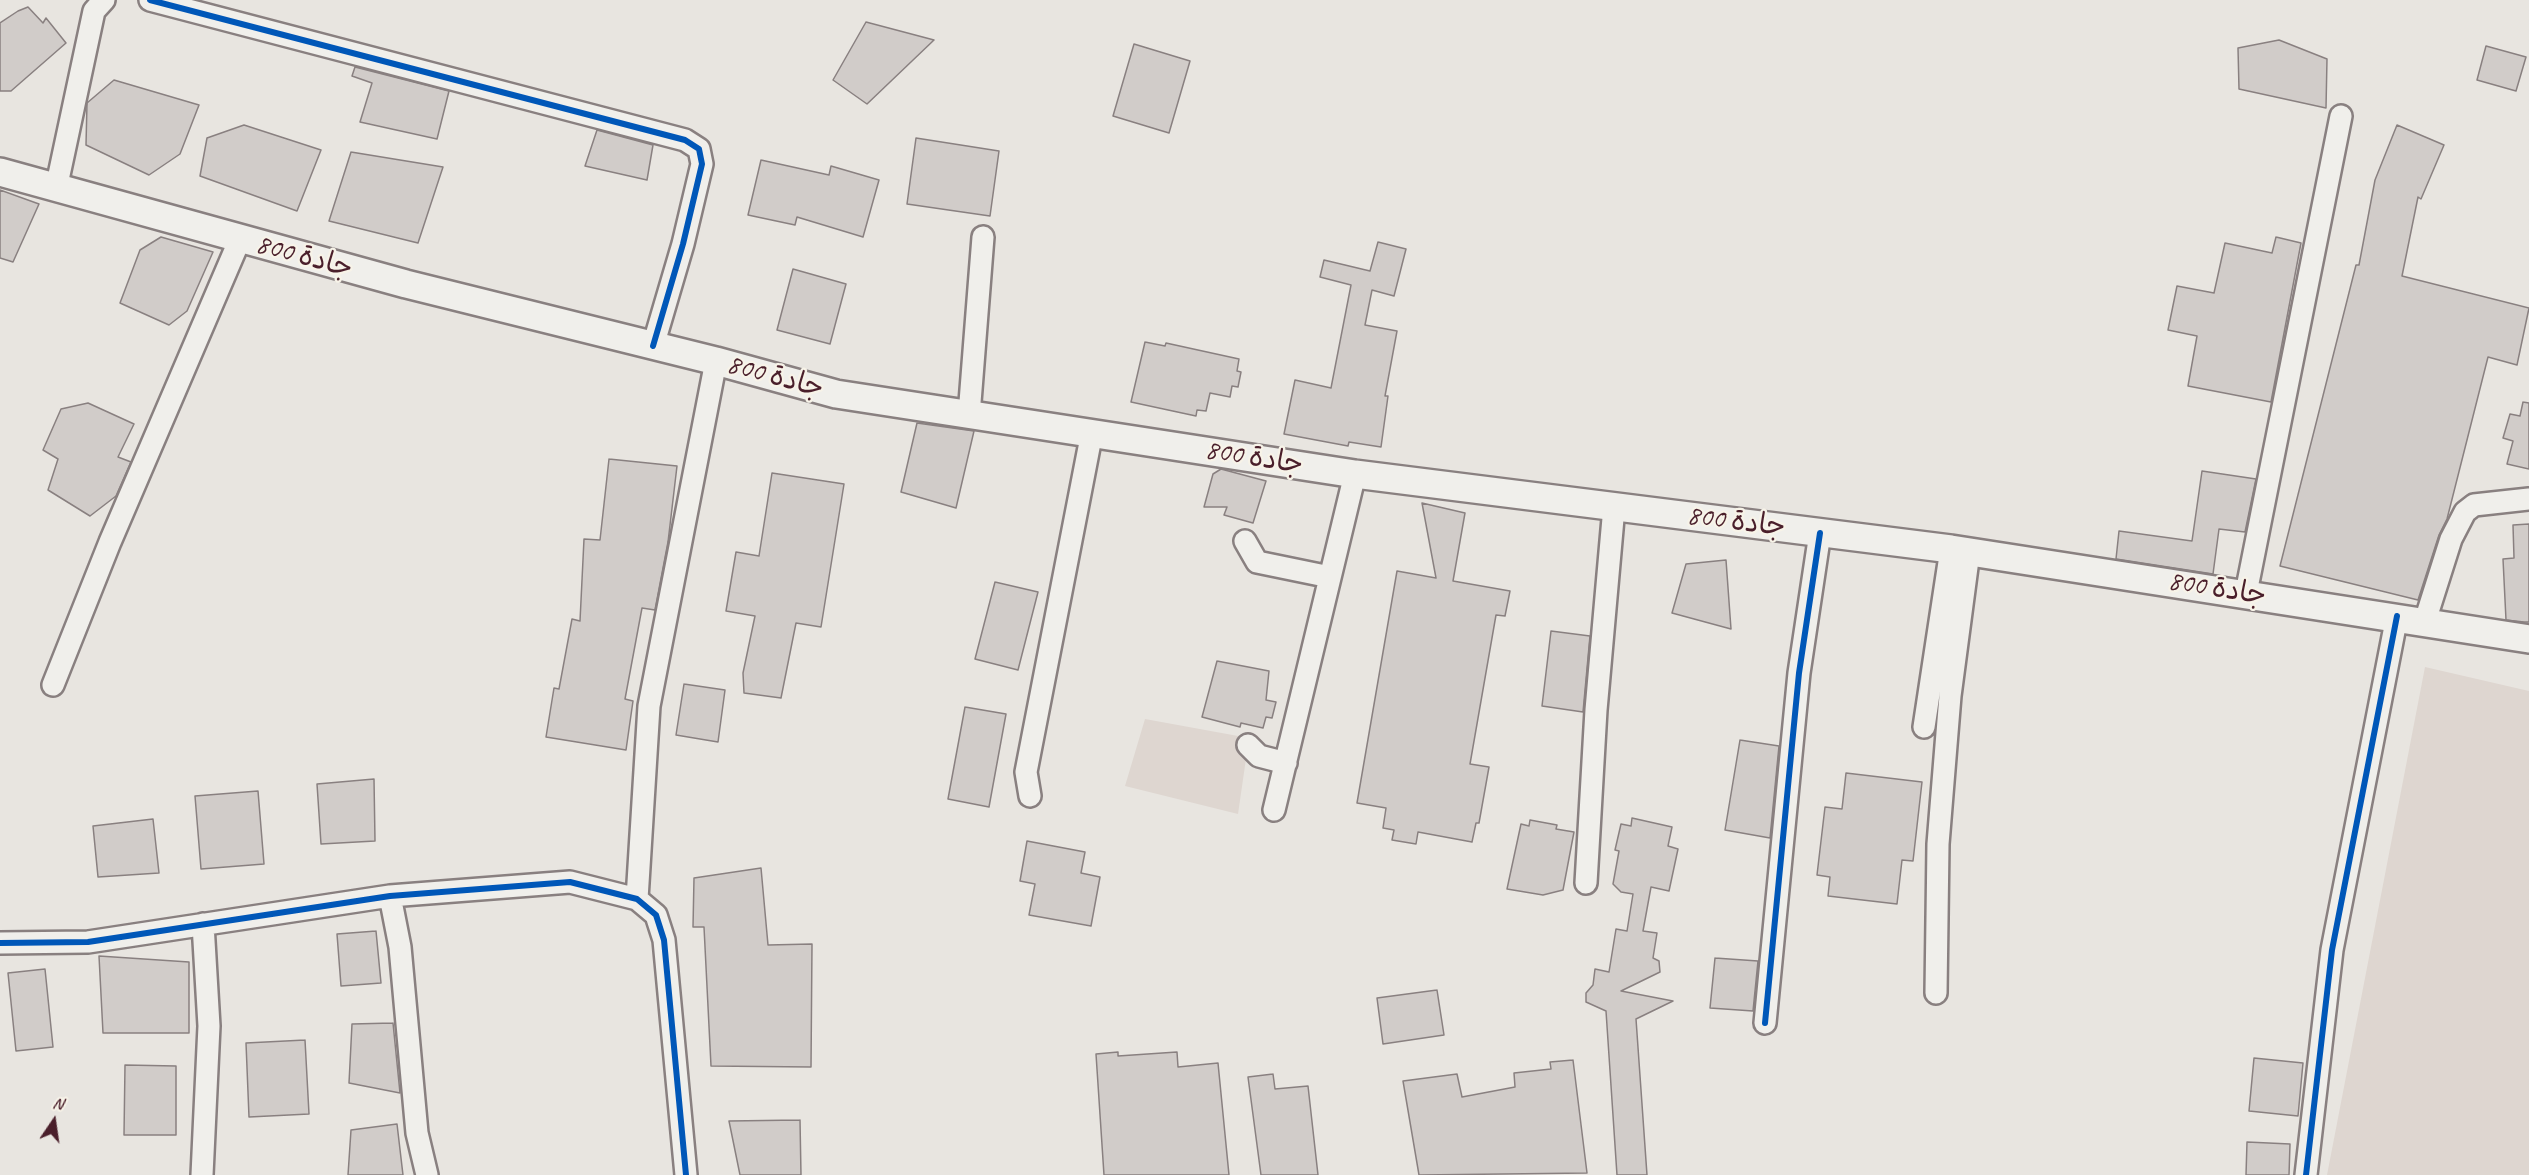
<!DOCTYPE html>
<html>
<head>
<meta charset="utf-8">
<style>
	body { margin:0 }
	#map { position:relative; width:2529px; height:1175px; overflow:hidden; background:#e8e5e0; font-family:Caveat,sans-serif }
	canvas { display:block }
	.north { position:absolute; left:24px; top:1091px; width:60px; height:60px; -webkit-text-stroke:4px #f7f3e8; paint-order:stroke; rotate:13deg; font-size:16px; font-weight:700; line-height:24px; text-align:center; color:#4a1f2b }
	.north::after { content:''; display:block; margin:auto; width:21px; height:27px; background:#4a1f2b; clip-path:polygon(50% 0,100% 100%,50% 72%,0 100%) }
</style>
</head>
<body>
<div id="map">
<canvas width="2529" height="1175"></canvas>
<div class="north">N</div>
</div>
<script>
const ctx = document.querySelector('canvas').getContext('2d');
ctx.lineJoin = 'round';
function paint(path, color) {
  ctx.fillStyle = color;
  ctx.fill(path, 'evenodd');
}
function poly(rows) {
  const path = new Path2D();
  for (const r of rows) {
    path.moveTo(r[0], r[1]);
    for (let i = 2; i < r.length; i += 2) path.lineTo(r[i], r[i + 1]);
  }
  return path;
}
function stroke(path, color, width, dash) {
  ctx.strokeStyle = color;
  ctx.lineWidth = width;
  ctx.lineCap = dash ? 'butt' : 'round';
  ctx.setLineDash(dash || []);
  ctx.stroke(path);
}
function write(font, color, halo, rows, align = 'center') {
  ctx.font = font + ' Caveat,"Playpen Sans Arabic",sans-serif';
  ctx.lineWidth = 4.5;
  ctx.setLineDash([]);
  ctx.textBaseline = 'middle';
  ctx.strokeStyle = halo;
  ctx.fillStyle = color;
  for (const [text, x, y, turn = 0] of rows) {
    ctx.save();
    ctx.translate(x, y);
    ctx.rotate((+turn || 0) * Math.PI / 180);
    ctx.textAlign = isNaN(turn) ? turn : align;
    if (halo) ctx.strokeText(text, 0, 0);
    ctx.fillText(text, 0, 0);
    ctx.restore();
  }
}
paint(poly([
	[2425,667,2529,691,2529,1175,2327,1175],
	[1145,719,1249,738,1238,814,1125,786]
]), '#ded6d0');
const building = poly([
	[28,7,43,23,46,18,66,43,11,91,0,91,0,23,18,11,28,7],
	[866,22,934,40,867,104,833,80,866,22],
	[2279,40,2327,59,2326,108,2239,89,2238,48,2279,40],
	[1134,44,1190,61,1169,133,1113,116,1134,44],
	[2486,46,2526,57,2516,91,2477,80,2486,46],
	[355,67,449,91,437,139,360,122,372,83,352,76,355,67],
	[114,80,199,105,180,154,149,175,86,145,87,103,114,80],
	[244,125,321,150,297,211,200,176,207,138,244,125],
	[2397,125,2444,145,2421,199,2418,197,2402,276,2529,308,2517,365,2488,357,2447,519,2439,535,2418,600,2280,566,2356,265,2359,265,2375,180,2397,125],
	[597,130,653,145,647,180,585,166,597,130],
	[916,138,999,151,990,216,907,204,916,138],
	[351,152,443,167,418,243,329,221,351,152],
	[761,160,829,175,831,166,879,180,863,237,797,217,795,225,748,215,761,160],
	[0,190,39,204,13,262,0,258,0,190],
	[161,237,213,252,187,311,169,325,120,303,140,250,161,237],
	[2276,237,2301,243,2271,402,2188,386,2197,336,2168,330,2177,286,2214,293,2225,243,2272,253,2276,237],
	[1378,242,1406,249,1394,296,1372,290,1365,325,1397,331,1385,396,1388,396,1381,447,1349,442,1348,446,1284,434,1295,380,1331,388,1351,285,1320,277,1324,260,1370,271,1378,242],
	[793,269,846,284,830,344,777,330,793,269],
	[1145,342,1165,346,1166,343,1239,359,1237,371,1241,372,1238,387,1232,386,1230,397,1210,393,1206,411,1197,410,1196,416,1131,402,1145,342],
	[2523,402,2529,403,2529,469,2507,464,2513,441,2503,438,2510,414,2520,416,2523,402],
	[88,403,134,424,118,457,131,462,116,496,90,516,48,490,58,459,43,450,61,409,88,403],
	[917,423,974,431,956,508,901,492,917,423],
	[609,459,677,466,668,542,655,610,642,608,625,699,633,701,626,750,546,737,554,688,559,689,572,619,580,621,584,539,600,540,609,459],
	[1221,469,1266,481,1253,523,1224,515,1227,507,1204,507,1213,474,1221,469],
	[2202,471,2256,479,2245,532,2219,529,2213,574,2116,559,2119,531,2192,541,2202,471],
	[772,473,844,484,821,627,796,623,781,698,744,693,743,673,755,616,726,611,736,552,759,556,772,473],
	[1422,503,1465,513,1453,581,1510,591,1505,616,1496,615,1470,764,1489,767,1479,823,1476,823,1472,842,1418,832,1416,844,1392,840,1394,830,1383,828,1386,808,1357,803,1397,571,1436,578,1422,503],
	[2529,524,2529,622,2524,622,2506,620,2503,559,2514,558,2513,525,2529,524],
	[1726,560,1731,629,1672,613,1686,564,1726,560],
	[995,582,1038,592,1018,670,975,659,995,582],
	[1551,631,1590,636,1583,712,1542,706,1551,631],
	[1217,661,1269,671,1266,700,1276,702,1272,718,1266,717,1263,728,1241,723,1240,727,1202,717,1217,661],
	[684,684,725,690,718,742,676,735,684,684],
	[965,707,1006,714,989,807,948,799,965,707],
	[1740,740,1779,746,1770,838,1725,830,1740,740],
	[1846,773,1922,782,1913,861,1902,860,1897,904,1828,896,1830,877,1817,875,1825,807,1842,809,1846,773],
	[374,779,375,841,321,844,317,784,374,779],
	[258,791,264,864,201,869,195,796,258,791],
	[1632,818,1672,827,1668,846,1678,849,1669,891,1651,887,1643,931,1657,933,1653,958,1659,961,1660,972,1621,991,1673,1001,1636,1019,1647,1175,1617,1175,1606,1011,1586,1002,1586,993,1593,985,1595,969,1609,972,1616,929,1627,931,1633,894,1621,892,1613,884,1619,851,1615,850,1621,824,1631,826,1632,818],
	[153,819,159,873,98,877,93,826,153,819],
	[1530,820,1557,825,1556,829,1574,832,1563,890,1543,895,1507,889,1521,824,1529,826,1530,820],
	[1027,841,1085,852,1081,873,1100,877,1091,926,1029,915,1035,884,1020,881,1027,841],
	[761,868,768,945,812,944,811,1067,711,1066,704,927,693,927,694,878,761,868],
	[376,931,381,983,341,986,337,934,376,931],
	[99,956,189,962,189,1033,103,1033,99,956],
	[1715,958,1758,961,1753,1011,1710,1008,1715,958],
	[45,969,53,1047,16,1051,8,973,45,969],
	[1437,990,1444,1035,1383,1044,1377,998,1437,990],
	[393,1023,400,1093,349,1083,352,1024,393,1023],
	[305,1040,309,1114,249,1117,246,1043,305,1040],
	[1118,1052,1118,1056,1177,1052,1178,1067,1218,1063,1229,1175,1104,1175,1096,1054,1118,1052],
	[2254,1058,2303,1063,2298,1116,2249,1111,2254,1058],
	[1573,1060,1587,1173,1419,1175,1403,1081,1457,1074,1462,1097,1515,1087,1514,1073,1551,1069,1550,1062,1573,1060],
	[125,1065,176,1066,176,1135,124,1135,125,1065],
	[1273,1074,1275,1089,1308,1086,1318,1175,1261,1175,1248,1077,1273,1074],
	[800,1120,801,1175,740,1175,729,1121,800,1120],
	[397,1124,403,1175,348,1175,351,1130,397,1124],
	[2247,1142,2290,1144,2289,1175,2246,1175,2247,1142]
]);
paint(building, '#d1ccc9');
stroke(building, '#898080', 1.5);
const minor = poly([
	[150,0,685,140,699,149,702,164,683,244,653,346],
	[56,189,94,11,104,0],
	[969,415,983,237],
	[1245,541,1257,562,1330,577],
	[2246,593,2341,116],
	[2425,621,2451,539,2465,512,2474,505,2529,499],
	[53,685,110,542,240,239],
	[1924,727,1951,549],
	[1248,745,1259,756,1286,763],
	[1030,796,1026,772,1092,432],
	[1274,810,1355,474],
	[1586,883,1596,710,1614,507],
	[390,896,400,947,417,1133,427,1175],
	[637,899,649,706,716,361],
	[0,943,88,942,390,896,570,882,637,899,656,915,664,940,686,1175],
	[1936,993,1938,844,1950,696,1969,552],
	[1765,1023,1799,673,1820,533],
	[202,1175,209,1026,203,924],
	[2306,1175,2332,950,2397,616]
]);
const major = poly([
	[0,172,406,284,716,361,836,394,1355,474,1951,549,2529,639]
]);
stroke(minor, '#898080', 26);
stroke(major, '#898080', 32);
stroke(minor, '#f0efeb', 21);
stroke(major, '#f0efeb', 27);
stroke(poly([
	[150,0,685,140,699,149,702,164,683,244,653,346],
	[0,943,88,942,390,896,570,882,637,899,656,915,664,940,686,1175],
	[1765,1023,1799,673,1820,533],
	[2306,1175,2332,950,2397,616]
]), '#0057b8', 6);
write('28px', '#4a1f2b', '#f7f3e8', [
	["جادة 800",304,257,15],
	["جادة 800",775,377,15],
	["جادة 800",1254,458,9],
	["جادة 800",1736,522,7],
	["جادة 800",2217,589,9]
]);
</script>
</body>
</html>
